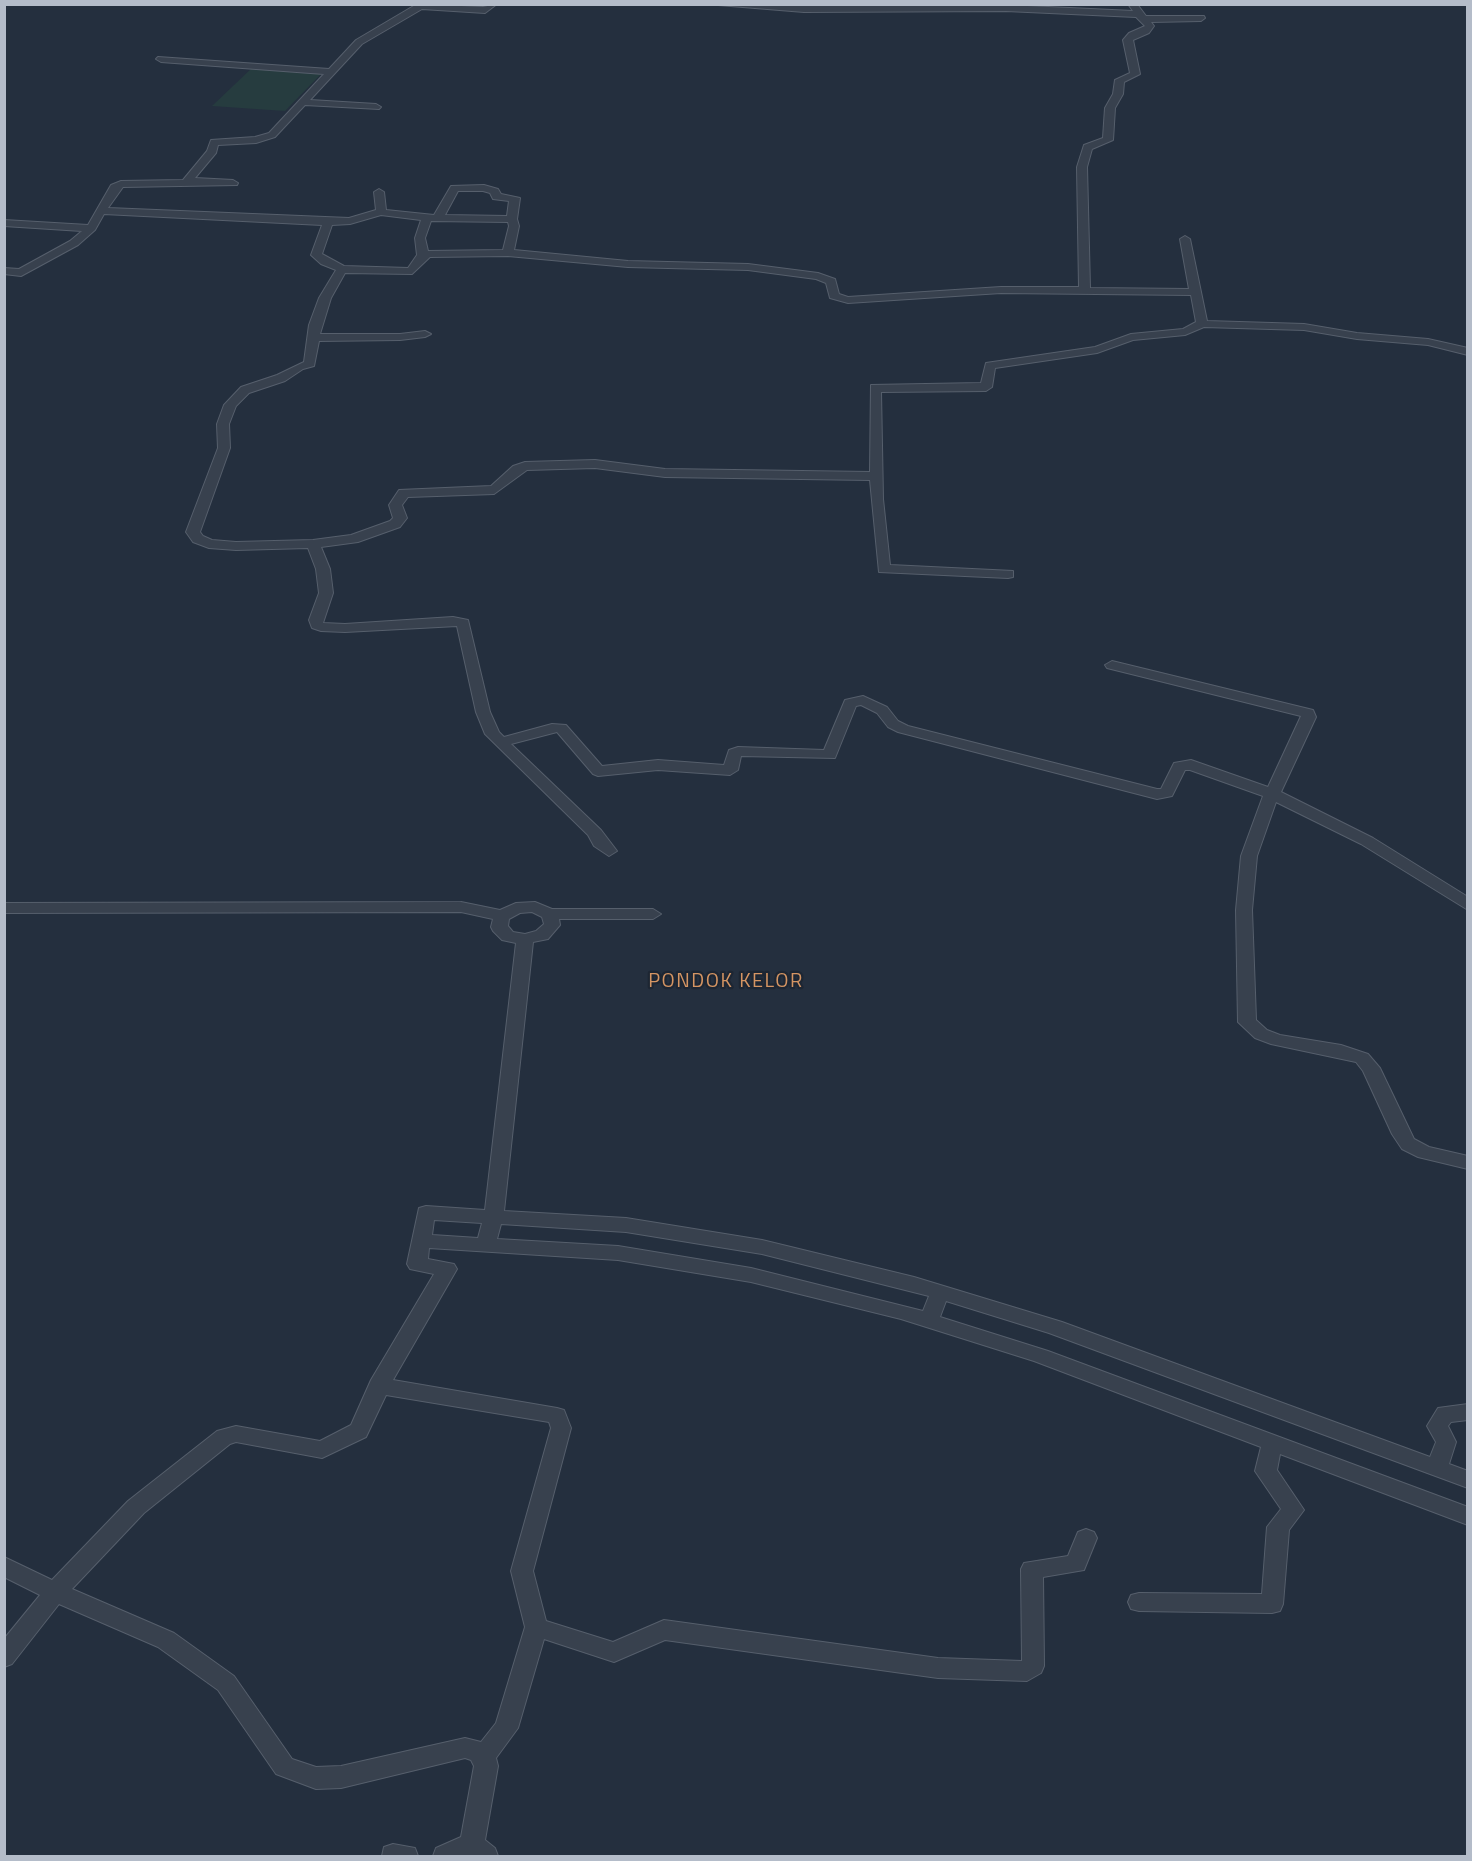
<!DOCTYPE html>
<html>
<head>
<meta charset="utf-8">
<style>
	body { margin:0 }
	#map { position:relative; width:1472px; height:1861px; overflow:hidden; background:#242f3e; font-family:"Titillium Web",sans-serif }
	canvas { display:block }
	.frame { position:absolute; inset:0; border:6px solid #b4bcc9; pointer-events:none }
</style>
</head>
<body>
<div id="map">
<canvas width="1472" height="1861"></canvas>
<div class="frame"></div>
</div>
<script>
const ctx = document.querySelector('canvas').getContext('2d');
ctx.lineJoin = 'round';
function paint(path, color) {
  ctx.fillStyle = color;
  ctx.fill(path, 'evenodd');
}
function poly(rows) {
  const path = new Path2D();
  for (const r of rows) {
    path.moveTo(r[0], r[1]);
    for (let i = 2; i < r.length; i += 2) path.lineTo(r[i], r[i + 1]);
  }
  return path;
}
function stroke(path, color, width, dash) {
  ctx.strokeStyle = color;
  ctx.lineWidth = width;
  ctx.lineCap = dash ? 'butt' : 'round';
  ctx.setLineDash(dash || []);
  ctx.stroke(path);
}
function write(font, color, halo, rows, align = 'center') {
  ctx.font = font + ' "Titillium Web",sans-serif';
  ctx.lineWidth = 4.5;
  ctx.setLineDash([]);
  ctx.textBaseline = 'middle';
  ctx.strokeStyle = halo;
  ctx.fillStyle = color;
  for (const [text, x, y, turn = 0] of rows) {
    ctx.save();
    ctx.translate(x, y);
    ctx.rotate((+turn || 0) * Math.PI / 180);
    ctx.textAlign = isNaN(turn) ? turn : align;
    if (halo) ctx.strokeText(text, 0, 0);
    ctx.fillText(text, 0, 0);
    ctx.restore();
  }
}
paint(poly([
	[253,67,323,72,285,111,212,106]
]), '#263c3f');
const street = poly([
	[417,4,483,7,497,4,485,13,422,9,362,44,310,100,376,104,381,107,379,109,305,105,275,137,256,143,218,145,216,153,195,178,233,180,238,183,237,185,123,187,108,208,349,218,376,210,374,192,379,189,384,192,386,210,434,215,451,186,484,185,498,189,501,194,520,198,517,219,519,226,514,250,628,261,748,264,818,273,835,279,839,294,848,297,1001,287,1079,287,1077,167,1084,145,1103,138,1105,108,1113,94,1115,80,1130,73,1123,40,1129,33,1145,26,1136,17,1006,11,804,12,706,4,1006,5,1133,11,1128,4,1137,4,1146,16,1204,16,1205,18,1201,21,1151,22,1154,26,1149,33,1133,40,1140,74,1124,82,1123,94,1115,108,1113,140,1092,149,1087,167,1090,288,1189,289,1180,239,1185,236,1190,239,1207,321,1304,324,1357,333,1428,339,1468,348,1468,355,1428,345,1357,339,1304,330,1204,327,1185,335,1133,340,1097,353,995,368,992,387,986,391,881,392,883,499,890,565,1013,571,1013,577,1008,578,879,572,870,480,665,477,595,468,527,470,494,494,408,497,402,505,407,518,400,527,358,542,321,547,330,569,333,593,323,623,345,624,453,617,468,620,490,712,499,732,504,737,552,724,566,725,602,766,658,760,724,765,729,750,738,747,824,750,845,700,863,696,887,707,898,721,908,726,1157,789,1161,789,1174,763,1191,760,1268,787,1301,716,1107,668,1105,665,1112,661,1313,710,1316,717,1281,792,1373,838,1468,897,1468,910,1361,844,1276,802,1257,856,1252,910,1256,1020,1267,1030,1280,1035,1341,1045,1368,1054,1380,1068,1414,1139,1429,1147,1468,1156,1468,1169,1418,1157,1402,1149,1392,1134,1363,1071,1356,1062,1271,1044,1255,1038,1238,1022,1236,910,1241,856,1263,796,1190,770,1185,770,1172,796,1157,799,898,732,888,727,877,713,861,705,856,706,835,758,741,756,738,770,730,775,658,770,598,776,593,774,557,732,511,744,601,830,617,851,609,856,594,846,588,835,485,734,476,712,457,626,345,632,321,631,312,628,309,620,319,593,316,569,308,548,236,550,209,548,193,542,186,532,218,448,217,424,224,405,241,387,277,375,304,362,309,325,319,298,336,270,321,264,311,255,322,225,104,214,95,230,78,245,21,276,4,274,4,268,19,269,70,241,82,231,4,226,4,220,88,225,111,185,121,181,183,180,207,151,211,140,255,137,269,133,324,74,161,62,156,59,158,57,329,69,356,40,417,4],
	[458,191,483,191,490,193,493,199,509,201,507,216,445,215,458,191],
	[381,215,421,220,415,238,417,255,408,268,344,266,322,254,332,225,350,224,381,215],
	[431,221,508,222,509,226,503,250,428,251,425,238,431,221],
	[508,256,628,267,748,270,816,279,826,283,830,298,848,303,1001,293,1191,295,1196,322,1183,329,1131,334,1095,347,986,363,981,383,871,385,870,472,665,469,595,460,525,462,513,466,491,486,399,490,389,505,393,518,390,521,351,535,313,540,236,542,212,540,203,536,200,532,230,448,229,424,236,406,249,393,285,381,303,369,314,366,319,341,400,340,425,337,431,334,425,331,400,334,320,334,331,298,345,273,412,274,430,257,508,256],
	[461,902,500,910,516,903,535,902,552,909,653,909,661,914,653,919,559,919,560,925,548,939,533,942,504,1211,626,1218,762,1240,914,1277,1062,1322,1430,1457,1436,1442,1427,1426,1438,1408,1468,1404,1468,1420,1451,1422,1448,1426,1456,1442,1449,1464,1468,1471,1468,1488,1049,1333,946,1301,940,1317,1048,1351,1468,1507,1468,1525,1280,1454,1277,1470,1304,1510,1289,1530,1283,1604,1280,1611,1272,1613,1139,1611,1131,1609,1128,1602,1131,1595,1139,1593,1262,1594,1267,1527,1281,1509,1255,1471,1261,1447,1034,1361,901,1319,751,1282,618,1260,429,1248,428,1259,454,1264,457,1269,393,1380,557,1408,564,1410,571,1428,533,1571,546,1621,613,1642,664,1620,938,1658,1022,1661,1021,1569,1024,1563,1068,1556,1078,1532,1086,1529,1094,1532,1097,1538,1084,1570,1043,1577,1044,1666,1041,1673,1027,1681,938,1678,665,1640,614,1662,544,1639,518,1728,496,1758,498,1766,485,1840,495,1848,498,1856,433,1856,436,1848,461,1837,474,1766,471,1760,465,1758,341,1788,316,1789,276,1774,218,1690,158,1647,59,1604,12,1664,4,1667,4,1639,40,1595,4,1577,4,1557,52,1580,128,1501,217,1431,236,1426,320,1441,351,1425,371,1380,434,1274,410,1269,407,1264,419,1208,426,1206,485,1210,516,943,502,940,493,931,491,927,493,919,461,912,4,913,4,903,461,902],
	[532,912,542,917,544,924,536,931,525,934,513,932,508,926,509,919,520,913,532,912],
	[434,1220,482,1223,478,1238,432,1235,434,1220],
	[501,1224,626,1232,762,1254,929,1296,923,1311,751,1268,618,1246,497,1239,501,1224],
	[386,1395,549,1422,551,1428,511,1571,525,1627,496,1723,481,1742,465,1738,341,1766,316,1767,292,1759,234,1676,174,1633,72,1589,144,1513,230,1444,236,1442,322,1458,366,1437,386,1395],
	[393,1844,415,1848,418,1856,382,1856,384,1847,393,1844]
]);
stroke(street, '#565f6c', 2);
paint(street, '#38414e');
ctx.letterSpacing = '1.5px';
write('20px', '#d59563', '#1d2633', [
	["PONDOK KELOR",726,982]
]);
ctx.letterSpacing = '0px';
</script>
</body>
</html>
